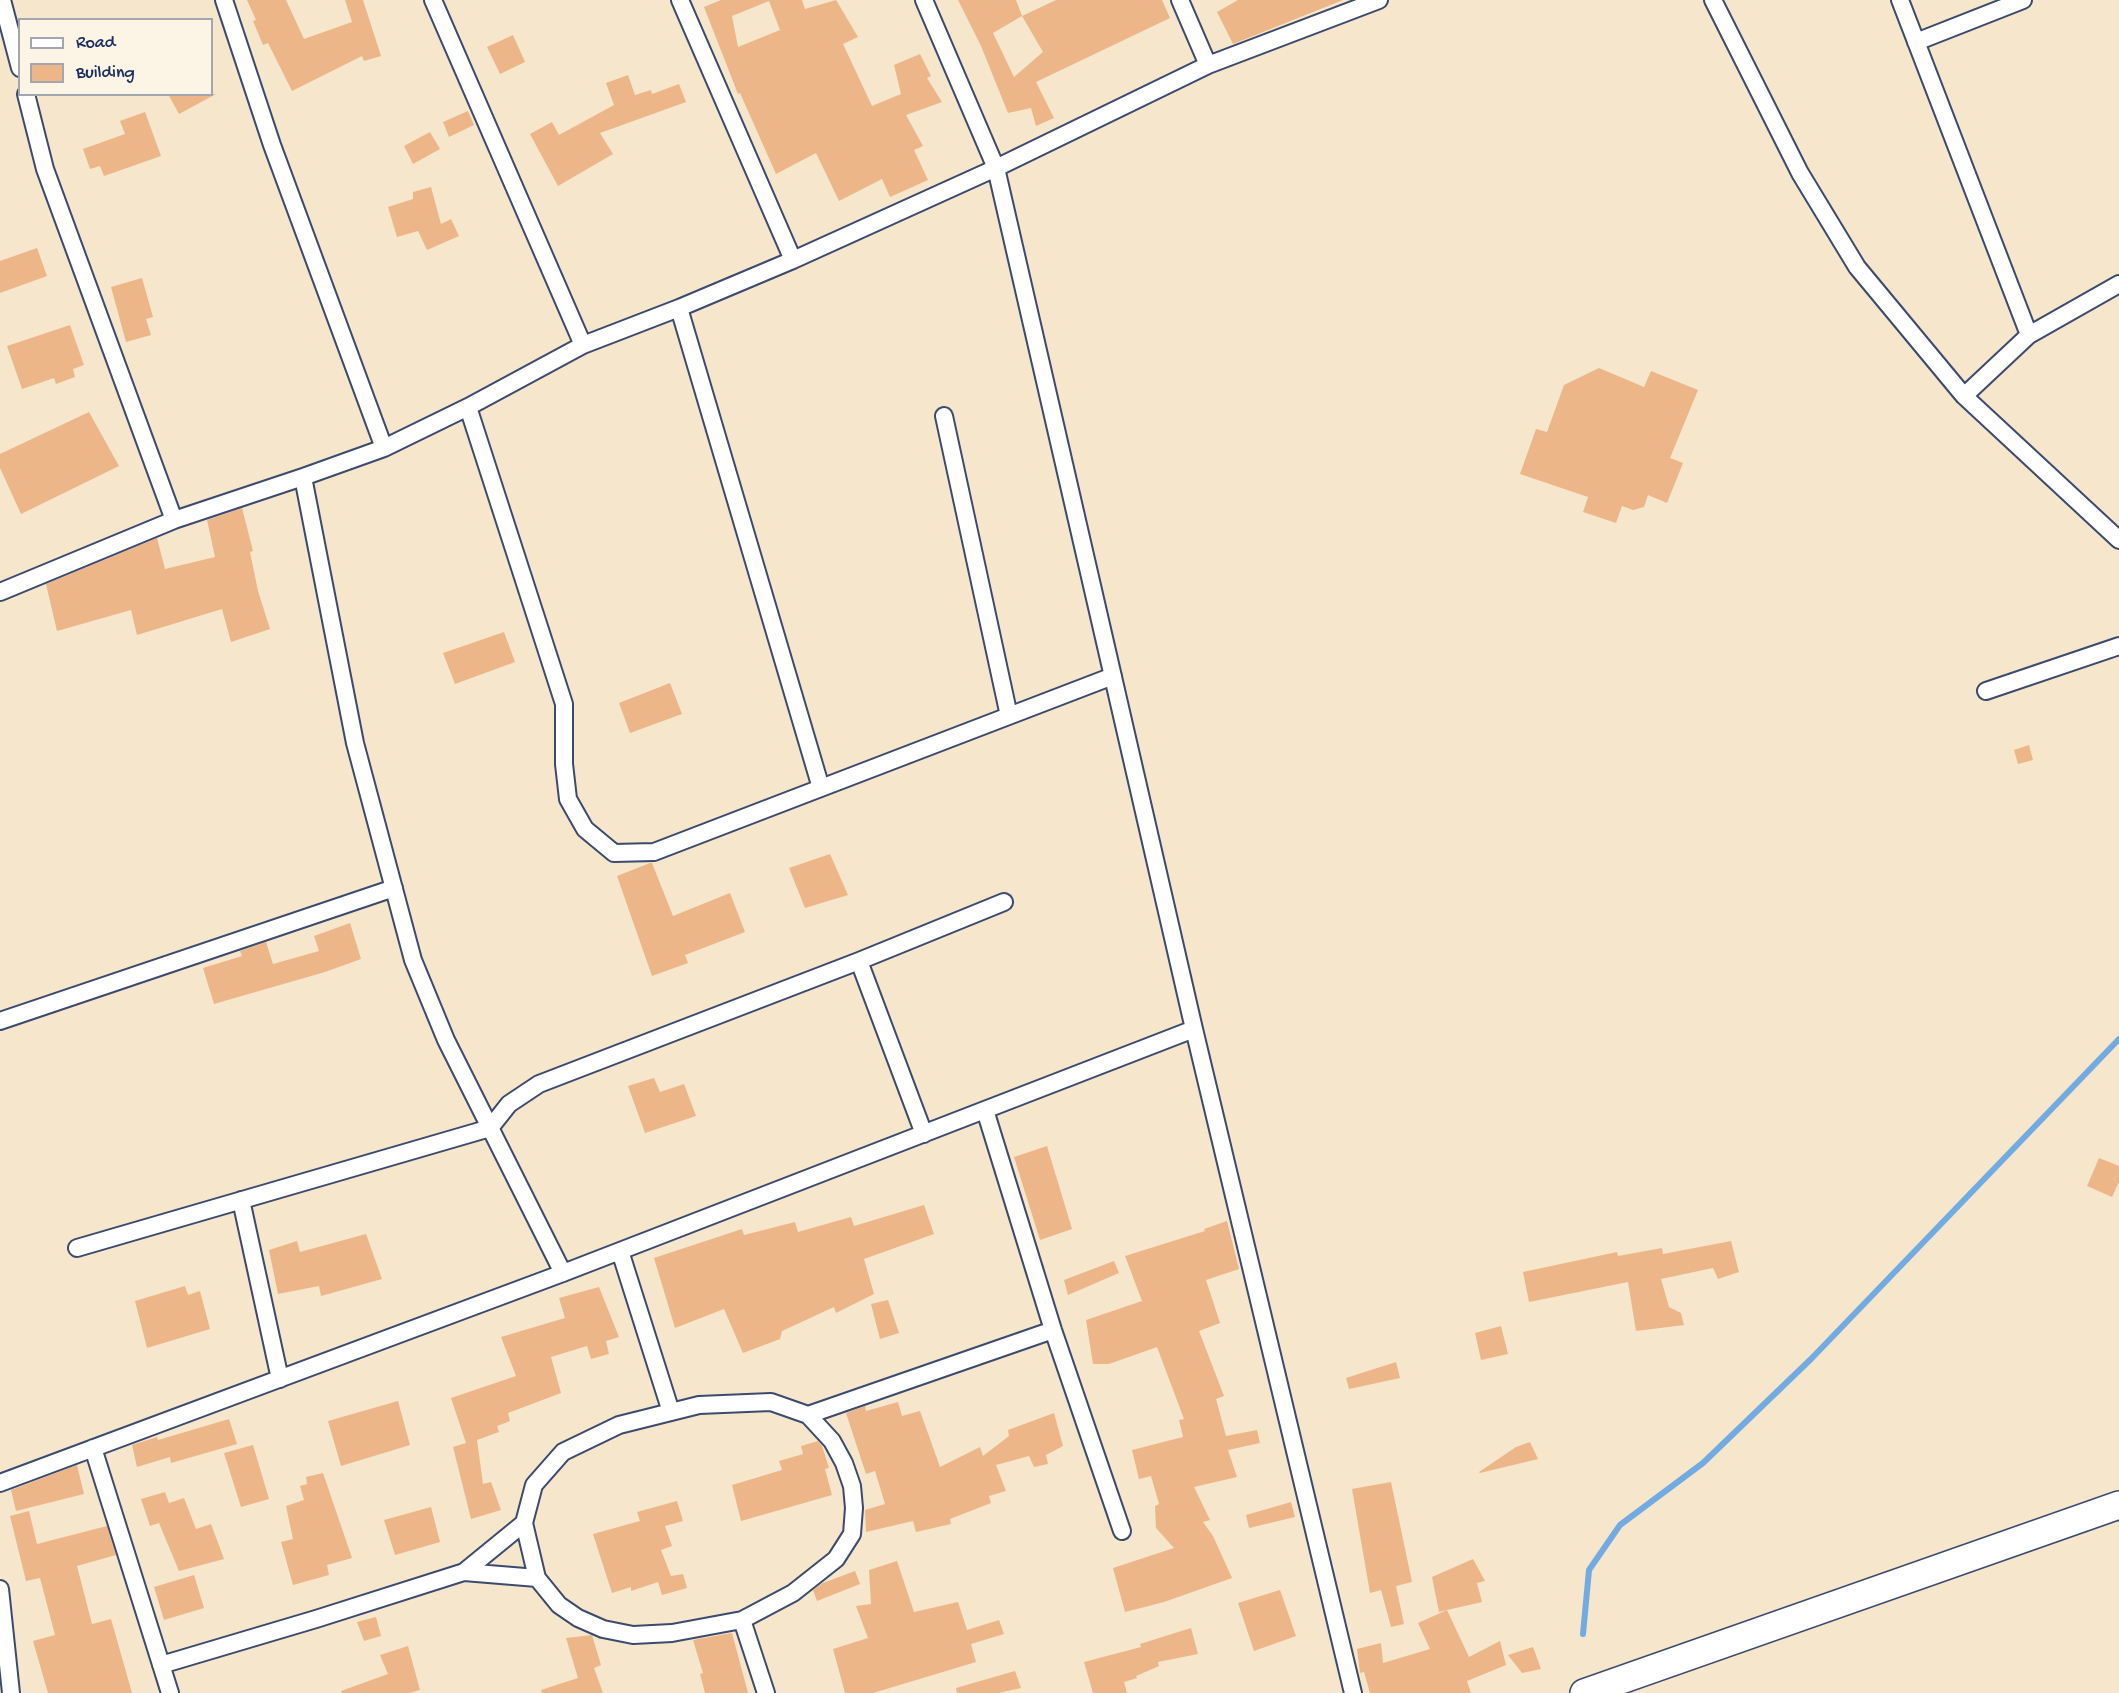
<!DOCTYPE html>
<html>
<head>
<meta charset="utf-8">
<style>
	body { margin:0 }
	#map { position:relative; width:2119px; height:1693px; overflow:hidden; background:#f5e6cc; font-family:"Gochi Hand",sans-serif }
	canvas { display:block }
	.legend { position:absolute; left:18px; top:18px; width:195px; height:78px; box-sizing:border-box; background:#fcf5e5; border:2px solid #a2a6af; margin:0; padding:8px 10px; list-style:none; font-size:18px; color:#1b2f5e }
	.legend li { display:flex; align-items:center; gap:12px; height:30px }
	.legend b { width:30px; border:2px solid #a2a6af }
</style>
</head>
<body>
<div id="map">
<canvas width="2119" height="1693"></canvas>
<ul class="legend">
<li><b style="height:8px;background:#fff"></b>Road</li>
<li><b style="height:16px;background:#ecb689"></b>Building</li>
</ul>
</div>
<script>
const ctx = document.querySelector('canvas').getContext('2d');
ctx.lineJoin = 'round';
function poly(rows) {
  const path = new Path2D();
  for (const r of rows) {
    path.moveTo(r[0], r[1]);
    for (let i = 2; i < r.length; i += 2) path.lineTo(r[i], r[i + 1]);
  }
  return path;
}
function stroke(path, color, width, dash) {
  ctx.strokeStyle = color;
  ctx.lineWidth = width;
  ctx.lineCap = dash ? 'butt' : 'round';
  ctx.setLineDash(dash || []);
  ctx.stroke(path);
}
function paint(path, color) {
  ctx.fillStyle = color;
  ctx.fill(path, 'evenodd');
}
stroke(poly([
	[1583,1634,1589,1570,1620,1525,1703,1463,1811,1359,2119,1039]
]), '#71abe1', 6);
paint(poly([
	[247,0,286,0,304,39,352,22,345,0,363,0,381,56,364,61,362,56,292,91,268,43,263,45,253,21,256,20],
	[721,0,802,0,805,9,836,0,858,37,843,44,872,106,901,94,894,65,920,54,931,76,927,78,942,102,906,115,923,146,914,150,928,180,890,197,882,179,839,201,816,153,776,174,740,93,738,94,704,7],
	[769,1,780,30,738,47,732,16],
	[958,0,1016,0,1022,16,1056,0,1162,0,1170,18,1036,82,1054,118,1036,126,1031,108,1008,113,981,46],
	[1022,16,1043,52,1014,77,993,33],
	[1238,0,1343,0,1233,44,1217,12],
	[513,35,525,62,500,74,487,47],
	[628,75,635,95,651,90,652,94,679,84,686,102,600,133,613,154,558,186,530,134,552,122,559,135,614,105,606,83],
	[168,94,216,94,179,114],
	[468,111,474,125,449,137,443,122],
	[145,112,161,156,104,176,100,166,90,169,83,149,125,134,120,121],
	[430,132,440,149,413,164,404,146],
	[431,187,441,224,451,219,459,236,427,250,418,231,397,237,388,207,413,199,413,192],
	[37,248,47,276,0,293,0,261],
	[142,278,153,317,146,319,151,335,126,342,111,287],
	[70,325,84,365,73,369,75,377,56,384,54,378,22,389,7,346],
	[1599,368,1644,387,1651,371,1698,390,1670,458,1683,463,1667,503,1648,495,1644,507,1633,510,1622,506,1616,523,1583,512,1588,497,1520,474,1536,429,1547,432,1564,385],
	[89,412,119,466,21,514,0,468,0,454],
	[242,508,253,551,250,552,258,591,270,629,231,642,222,609,137,635,131,610,57,631,46,584,157,538,165,569,215,557,207,520],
	[504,632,515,662,455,684,443,653],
	[670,683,682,714,630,733,619,703],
	[2029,745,2033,760,2018,764,2014,750],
	[830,854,848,895,805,908,789,868],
	[650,863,652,863,673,916,730,893,745,932,685,955,688,963,652,976,617,876],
	[350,923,361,959,325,972,214,1004,203,968,242,956,240,951,266,942,273,964,319,951,314,936],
	[654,1078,660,1092,684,1084,696,1116,645,1133,628,1086],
	[1047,1146,1072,1229,1040,1240,1014,1157],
	[2099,1158,2119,1166,2119,1182,2112,1197,2087,1186],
	[924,1205,934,1234,864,1259,874,1294,836,1313,834,1307,782,1331,780,1339,743,1353,724,1309,675,1328,654,1258,742,1229,744,1235,795,1222,798,1232,851,1217,854,1226],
	[1227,1221,1239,1269,1206,1280,1220,1323,1199,1331,1224,1396,1216,1399,1226,1436,1257,1430,1260,1443,1228,1450,1237,1477,1194,1487,1210,1520,1203,1522,1213,1536,1232,1578,1164,1602,1125,1612,1113,1568,1174,1548,1156,1528,1155,1506,1159,1504,1151,1476,1139,1479,1132,1450,1183,1437,1179,1420,1184,1419,1157,1347,1109,1364,1093,1364,1086,1320,1142,1301,1125,1256,1205,1231,1204,1229],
	[366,1234,382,1279,321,1296,319,1286,278,1294,269,1250,297,1241,300,1252],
	[1731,1241,1739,1272,1718,1279,1713,1268,1661,1279,1669,1307,1681,1313,1684,1325,1636,1331,1628,1282,1529,1302,1523,1272,1617,1252,1618,1256,1662,1248,1663,1254],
	[1114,1261,1119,1273,1068,1295,1064,1280],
	[185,1286,188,1295,200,1291,210,1329,147,1348,135,1301],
	[599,1287,619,1337,606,1341,609,1354,591,1359,587,1346,551,1357,561,1393,508,1413,510,1421,497,1426,499,1432,477,1440,483,1484,491,1482,501,1510,471,1519,453,1447,466,1443,451,1398,516,1376,501,1337,565,1318,559,1298],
	[888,1300,899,1333,880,1339,871,1304],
	[1501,1326,1508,1354,1481,1360,1475,1333],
	[1396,1362,1400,1378,1349,1389,1346,1378],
	[398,1401,410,1445,341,1466,328,1421],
	[898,1402,902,1416,920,1411,940,1467,980,1447,983,1456,1009,1436,1008,1430,1054,1413,1063,1446,1046,1455,1048,1464,1034,1467,1029,1456,996,1465,1006,1491,989,1496,991,1503,950,1519,951,1524,916,1532,913,1521,866,1532,865,1510,885,1504,875,1471,866,1474,846,1413,865,1406,866,1411],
	[229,1419,237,1444,171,1463,170,1457,137,1467,132,1445,157,1437,158,1440],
	[818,1441,822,1446,829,1468,825,1469,832,1495,741,1521,732,1485,782,1470,779,1461,803,1454,801,1446],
	[1530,1442,1538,1459,1480,1473,1479,1472,1516,1447],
	[253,1445,269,1499,241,1507,224,1453],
	[77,1465,84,1494,16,1511,11,1490],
	[323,1473,352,1558,327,1565,329,1575,293,1585,281,1542,293,1539,286,1506,304,1500,300,1486,307,1484,306,1477],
	[1391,1482,1412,1582,1396,1586,1404,1624,1391,1627,1381,1590,1370,1593,1352,1489],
	[165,1492,169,1503,184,1498,196,1529,211,1524,224,1559,179,1571,159,1523,150,1526,141,1499],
	[677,1501,683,1521,665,1526,672,1546,661,1550,671,1576,683,1574,687,1588,662,1595,658,1582,631,1591,631,1587,612,1593,593,1534,640,1521,637,1512],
	[1291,1502,1295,1517,1249,1528,1246,1515],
	[431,1507,440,1542,395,1555,384,1520],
	[29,1511,37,1544,107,1526,116,1555,77,1566,92,1624,111,1619,132,1693,48,1693,33,1641,55,1635,40,1578,26,1581,10,1516],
	[1473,1559,1485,1581,1477,1583,1482,1602,1447,1610,1469,1657,1500,1641,1506,1665,1467,1681,1471,1693,1370,1693,1364,1672,1360,1673,1357,1649,1381,1643,1383,1663,1430,1649,1418,1623,1447,1610,1439,1612,1432,1577],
	[897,1561,914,1612,958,1602,967,1630,999,1620,1004,1634,971,1644,976,1662,873,1693,845,1693,833,1649,868,1638,856,1606,871,1604,869,1570],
	[855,1571,860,1584,817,1601,813,1590,823,1583],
	[194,1575,204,1608,164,1620,154,1587],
	[1280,1590,1296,1636,1254,1651,1238,1603],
	[376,1617,381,1636,364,1641,357,1622],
	[1191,1628,1198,1654,1158,1662,1159,1666,1136,1676,1137,1678,1124,1682,1127,1693,1093,1693,1084,1662,1141,1647,1140,1644],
	[732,1633,748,1693,705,1693,700,1674,703,1673,693,1640],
	[592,1635,601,1665,594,1668,603,1693,542,1693,541,1690,578,1678,566,1638],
	[408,1646,420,1690,409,1693,342,1693,341,1691,388,1674,380,1655],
	[1533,1647,1541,1669,1522,1673,1508,1655],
	[1015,1671,1021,1688,998,1693,957,1693,956,1688]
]), '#ecb689');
const street = poly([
	[2,0,20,68],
	[224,0,272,145,384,448],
	[433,0,583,345],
	[680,0,793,260],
	[924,0,996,168,1194,1029,1353,1693],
	[1180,0,1208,65],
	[1713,0,1800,173,1857,267,1964,396,2119,540],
	[1900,0,2029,335],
	[1916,42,2023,0],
	[26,94,45,169,174,520],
	[679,308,821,788],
	[1964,396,2029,335,2119,284],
	[468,407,564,704,564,764,568,799,585,829,614,853,654,852,1113,676],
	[944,416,1009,716],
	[303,477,355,743,413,960,446,1040,563,1273],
	[0,592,174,520,303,477,384,448,468,407,583,345,679,308,793,260,996,168,1208,65,1379,0],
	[1986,691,2119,646],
	[859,961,924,1134],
	[0,1021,394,888],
	[985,1110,1053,1330,1122,1531],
	[241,1200,280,1379],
	[77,1248,490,1128,509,1104,539,1084,859,961,1004,902],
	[620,1251,671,1412],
	[808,1415,1053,1330],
	[93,1448,170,1693],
	[0,1483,563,1273,1194,1029],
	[464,1572,524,1523,534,1485,563,1452,619,1425,699,1405,771,1402,808,1415,832,1441,844,1463,852,1486,854,1508,852,1534,836,1559,793,1593,742,1620,672,1633,633,1635,603,1629,578,1618,559,1605,537,1578,524,1523],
	[0,1589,11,1693],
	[742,1620,766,1693],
	[161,1665,316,1619,464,1572,537,1578]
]);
const primary = poly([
	[1584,1693,2119,1505]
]);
stroke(street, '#3c4a6e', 20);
stroke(primary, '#3c4a6e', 30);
stroke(street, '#fff', 16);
stroke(primary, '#fff', 27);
</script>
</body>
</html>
